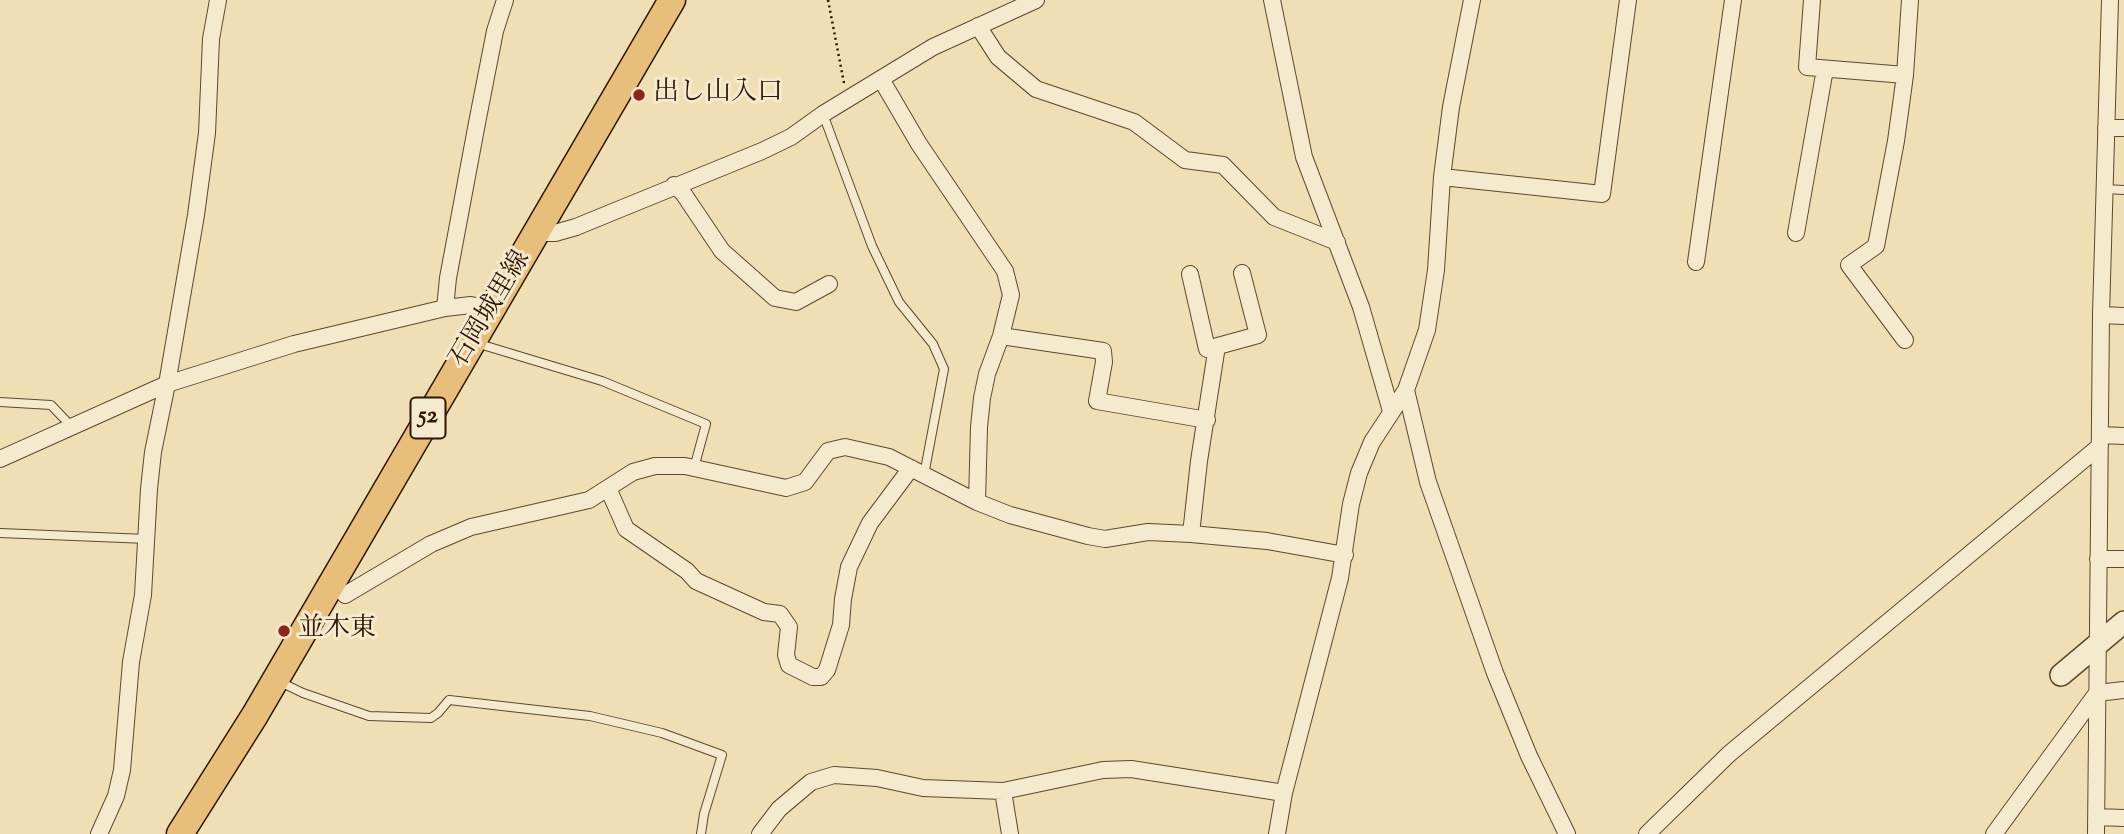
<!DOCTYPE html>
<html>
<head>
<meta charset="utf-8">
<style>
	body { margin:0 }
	canvas { display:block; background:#f0deb4 }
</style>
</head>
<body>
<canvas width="2124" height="834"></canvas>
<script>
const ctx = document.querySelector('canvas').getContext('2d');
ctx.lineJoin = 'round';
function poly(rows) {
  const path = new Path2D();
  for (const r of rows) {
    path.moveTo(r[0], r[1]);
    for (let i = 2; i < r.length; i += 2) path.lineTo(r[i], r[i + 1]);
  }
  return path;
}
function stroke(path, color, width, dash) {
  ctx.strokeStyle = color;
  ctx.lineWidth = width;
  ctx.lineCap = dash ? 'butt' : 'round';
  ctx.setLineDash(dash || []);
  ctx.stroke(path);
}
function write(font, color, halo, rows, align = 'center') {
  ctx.font = font + ' "Sorts Mill Goudy","Noto Serif JP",serif';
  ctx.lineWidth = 6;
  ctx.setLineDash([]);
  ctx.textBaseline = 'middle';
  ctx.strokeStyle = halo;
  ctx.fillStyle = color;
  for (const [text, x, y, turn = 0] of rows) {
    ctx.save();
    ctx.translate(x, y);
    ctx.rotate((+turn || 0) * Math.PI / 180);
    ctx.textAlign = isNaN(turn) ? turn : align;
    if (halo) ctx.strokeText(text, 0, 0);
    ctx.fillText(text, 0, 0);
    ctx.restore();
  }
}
const service = poly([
	[823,114,872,246,899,302,933,344,944,369,924,475],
	[2105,189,2124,190],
	[476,343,602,381,706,424,694,468],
	[0,402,51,405,72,427],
	[0,533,147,539],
	[278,681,303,693,369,716,431,718,438,713,449,700,590,716,662,733,722,755,704,814,701,834]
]);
const minor = poly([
	[1272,0,1304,157,1361,307,1391,411],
	[1812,0,1807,67,1905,75,1910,0],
	[978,26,998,57,1036,89,1134,122,1185,160,1223,165,1274,217,1337,242],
	[881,79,919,144,1005,271,1011,295,1001,336,987,374,982,398,979,427,977,502],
	[2106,128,2124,128],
	[1442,177,1602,194,1628,0],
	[674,185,683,193,722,251,775,298,796,302,829,284],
	[538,233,555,233,576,227,762,151,791,137,823,114,933,47,1036,0],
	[1796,233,1825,69],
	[1696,262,1733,0],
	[1190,274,1207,349,1258,335,1242,273],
	[445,308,448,278,477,123,495,31,505,0],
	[2101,315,2124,316],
	[1001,336,1103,351,1104,362,1097,401,1207,420],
	[1905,340,1849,265,1876,246,1896,141,1905,75],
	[1406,390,1428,482,1495,673,1529,756,1567,834],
	[2100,435,2124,436],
	[0,459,167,384,294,344,445,308,471,305,493,309],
	[608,488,626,529,687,571,696,581,764,612,780,614,789,627,786,655,789,665,813,677,821,677,827,670,841,625,843,599,849,567,870,523,911,468],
	[1191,534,1199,461,1217,346],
	[2098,559,2124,559],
	[345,595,431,544,471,527,589,500,633,472,655,466,685,466,786,488,805,482,828,451,845,447,889,457,977,502,1010,515,1088,536,1105,539,1148,532,1191,534,1267,541,1345,555],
	[1003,791,1010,834],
	[2097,817,2124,818],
	[99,834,116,796,122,770,131,662,143,595,149,489,153,452,167,384,196,215,207,133,211,39,218,0],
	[760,834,779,809,811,782,834,775,877,778,923,788,1003,791,1103,770,1131,769,1284,793],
	[1277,834,1284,793,1340,578,1351,504,1359,473,1372,442,1406,390,1427,330,1436,270,1442,177,1451,107,1472,0],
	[1647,834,1729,754,2100,446],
	[1994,834,2097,693,2124,690],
	[2096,834,2101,315,2110,0]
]);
const tertiary = poly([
	[2061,675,2124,622]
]);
const primary = poly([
	[180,834,255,715,672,0]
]);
stroke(service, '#5e482e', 10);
stroke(minor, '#5e482e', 18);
stroke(tertiary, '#5e482e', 24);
stroke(primary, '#2e1601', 29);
stroke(poly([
	[828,0,844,83]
]), '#2e1601', 2.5, [2, 3.5]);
stroke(service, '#f5eace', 8);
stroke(minor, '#f5eace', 16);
stroke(tertiary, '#f5eace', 21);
stroke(primary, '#e8bf7a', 26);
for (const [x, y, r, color] of [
	[639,95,7,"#8f2418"],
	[284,631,7,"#8f2418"]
]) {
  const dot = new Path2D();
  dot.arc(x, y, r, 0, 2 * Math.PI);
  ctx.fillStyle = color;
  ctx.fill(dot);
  stroke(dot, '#f5eace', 2.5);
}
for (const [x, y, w] of [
	[428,418,35]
]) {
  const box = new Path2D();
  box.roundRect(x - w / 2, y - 20.5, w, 41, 5);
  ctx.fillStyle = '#f5eace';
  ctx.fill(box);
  stroke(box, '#2e1601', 2);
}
write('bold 24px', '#2e1601', null, [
	["52",428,418]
]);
write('26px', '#2e1601', '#f5eace', [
	["出し山入口",653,95],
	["並木東",298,631]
], 'left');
write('26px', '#2e1601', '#f5eace', [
	["石岡城里線",492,310,-59]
]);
</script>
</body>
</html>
